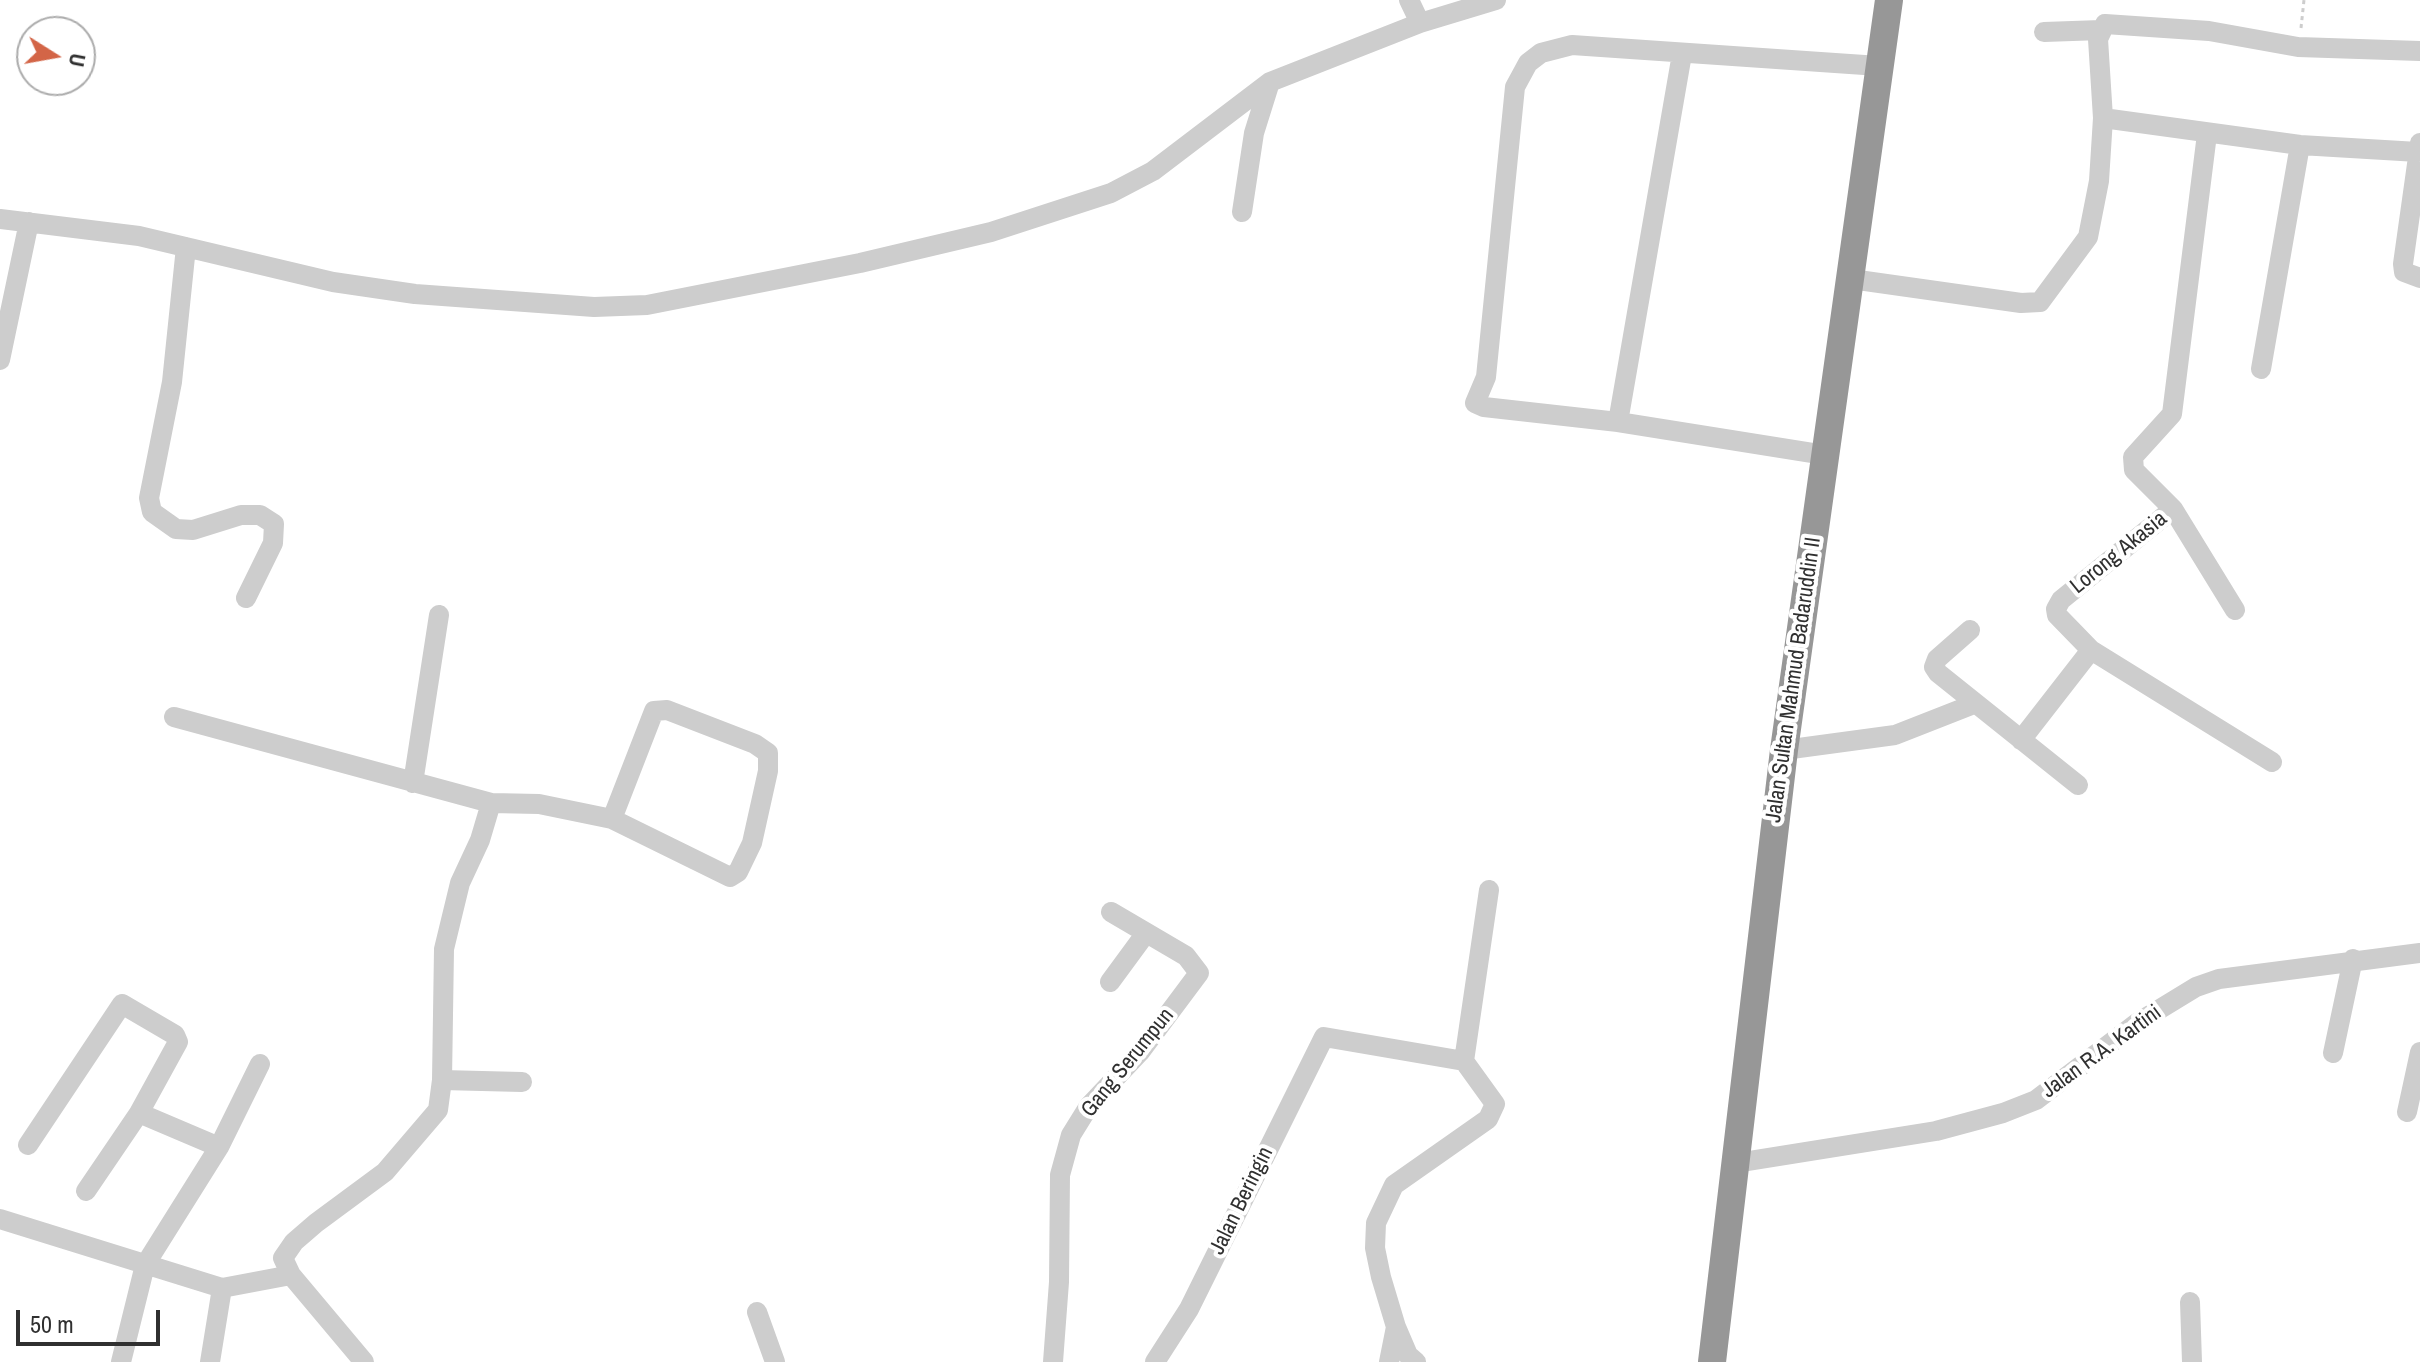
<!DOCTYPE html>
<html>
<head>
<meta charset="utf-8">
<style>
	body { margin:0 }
	#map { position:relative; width:2420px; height:1362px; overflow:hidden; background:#fff; font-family:"Archivo Narrow",sans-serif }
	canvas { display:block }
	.north { position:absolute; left:16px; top:16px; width:80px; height:80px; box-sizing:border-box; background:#fff; border:2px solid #acacac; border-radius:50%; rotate:101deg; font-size:22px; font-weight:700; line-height:32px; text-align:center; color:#303030 }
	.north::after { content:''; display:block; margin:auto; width:28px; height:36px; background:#d36547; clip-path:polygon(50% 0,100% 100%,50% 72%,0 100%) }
	.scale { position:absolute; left:16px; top:1310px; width:144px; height:36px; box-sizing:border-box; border:4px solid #303030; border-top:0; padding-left:10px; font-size:24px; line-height:28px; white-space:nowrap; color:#303030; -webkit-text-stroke:6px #fff; paint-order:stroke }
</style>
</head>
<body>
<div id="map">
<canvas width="2420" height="1362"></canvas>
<div class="north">U</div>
<div class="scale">50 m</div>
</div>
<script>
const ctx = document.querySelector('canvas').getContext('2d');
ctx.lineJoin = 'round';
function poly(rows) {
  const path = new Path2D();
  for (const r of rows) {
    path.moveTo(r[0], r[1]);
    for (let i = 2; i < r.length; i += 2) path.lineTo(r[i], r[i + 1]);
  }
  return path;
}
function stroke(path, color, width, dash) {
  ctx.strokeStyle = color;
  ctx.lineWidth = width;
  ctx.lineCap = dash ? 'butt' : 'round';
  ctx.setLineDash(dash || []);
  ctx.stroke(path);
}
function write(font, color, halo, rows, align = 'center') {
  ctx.font = font + ' "Archivo Narrow",sans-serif';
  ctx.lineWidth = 8;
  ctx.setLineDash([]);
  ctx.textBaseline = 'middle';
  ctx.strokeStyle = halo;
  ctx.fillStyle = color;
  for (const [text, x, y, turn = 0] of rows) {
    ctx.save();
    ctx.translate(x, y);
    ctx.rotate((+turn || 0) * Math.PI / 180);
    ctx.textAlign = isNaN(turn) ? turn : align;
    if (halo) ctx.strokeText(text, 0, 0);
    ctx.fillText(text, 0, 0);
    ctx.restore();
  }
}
stroke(poly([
	[2301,28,2304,0]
]), '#cdcdcd', 3, [4, 4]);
stroke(poly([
	[1409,0,1420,23],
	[2044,32,2101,30],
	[2103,118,2300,145,2418,152],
	[2420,143,2403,264,2404,272,2420,278],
	[1242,212,1254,133,1270,82],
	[0,219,139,236,333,282,415,294,594,307,647,305,860,263,991,232,1111,193,1153,171,1270,82,1420,23,1496,0],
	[186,247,172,382,149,498,152,512,176,529,193,530,241,515,260,515,274,524,273,543,246,598],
	[1851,279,2021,303,2040,302,2088,237,2099,181,2103,118,2098,39,2105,24,2209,31,2298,47,2420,51],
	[0,360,29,222],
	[2261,369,2300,145],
	[1618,422,1682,54],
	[1825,455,1618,422,1484,407,1475,403,1486,377,1515,87,1528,63,1541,53,1572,45,1879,66],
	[2173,509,2134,470,2133,457,2172,414,2207,134],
	[2235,610,2173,509,2061,600,2056,609,2057,615,2091,650,2272,762],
	[1970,630,1937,659,1934,667,1938,673,2078,785],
	[174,717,491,803,539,804,612,819,730,877,738,872,752,843,768,771,768,753,755,744,667,710,654,711,612,819],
	[2021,740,2091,650],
	[1784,750,1895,735,1974,704],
	[413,783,439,615],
	[1110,982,1146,933],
	[2333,1053,2353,959],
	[1464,1061,1489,890],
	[442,1080,522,1082],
	[2407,1112,2420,1052],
	[28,1145,122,1004,175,1035,178,1042,139,1113,219,1147],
	[1736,1163,1936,1131,2003,1113,2036,1100,2137,1023,2196,987,2219,979,2420,953],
	[86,1191,139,1113],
	[0,1219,222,1288,291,1275],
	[2190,1302,2192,1362],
	[757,1312,775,1362],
	[121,1362,145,1265,219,1147,260,1064],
	[210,1362,222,1288],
	[364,1362,291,1275,283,1258,294,1242,316,1223,385,1172,438,1110,442,1080,444,949,460,883,480,840,491,803],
	[1053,1362,1059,1282,1060,1175,1071,1135,1089,1106,1140,1052,1199,973,1186,956,1111,912],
	[1155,1362,1189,1309,1324,1037,1464,1061,1495,1104,1488,1119,1394,1185,1376,1223,1375,1248,1381,1277,1396,1327,1408,1355,1416,1362],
	[1389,1362,1396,1327]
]), '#cdcdcd', 20);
stroke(poly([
	[1712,1362,1784,750,1889,0]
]), '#979797', 28);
write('22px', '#303030', '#fff', [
	["Lorong Akasia",2119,553,-39],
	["Jalan Sultan Mahmud Badaruddin II",1794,680,-82],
	["Jalan R.A. Kartini",2102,1052,-36],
	["Gang Serumpun",1128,1063,-51],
	["Jalan Beringin",1242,1201,-64]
]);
</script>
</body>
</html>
